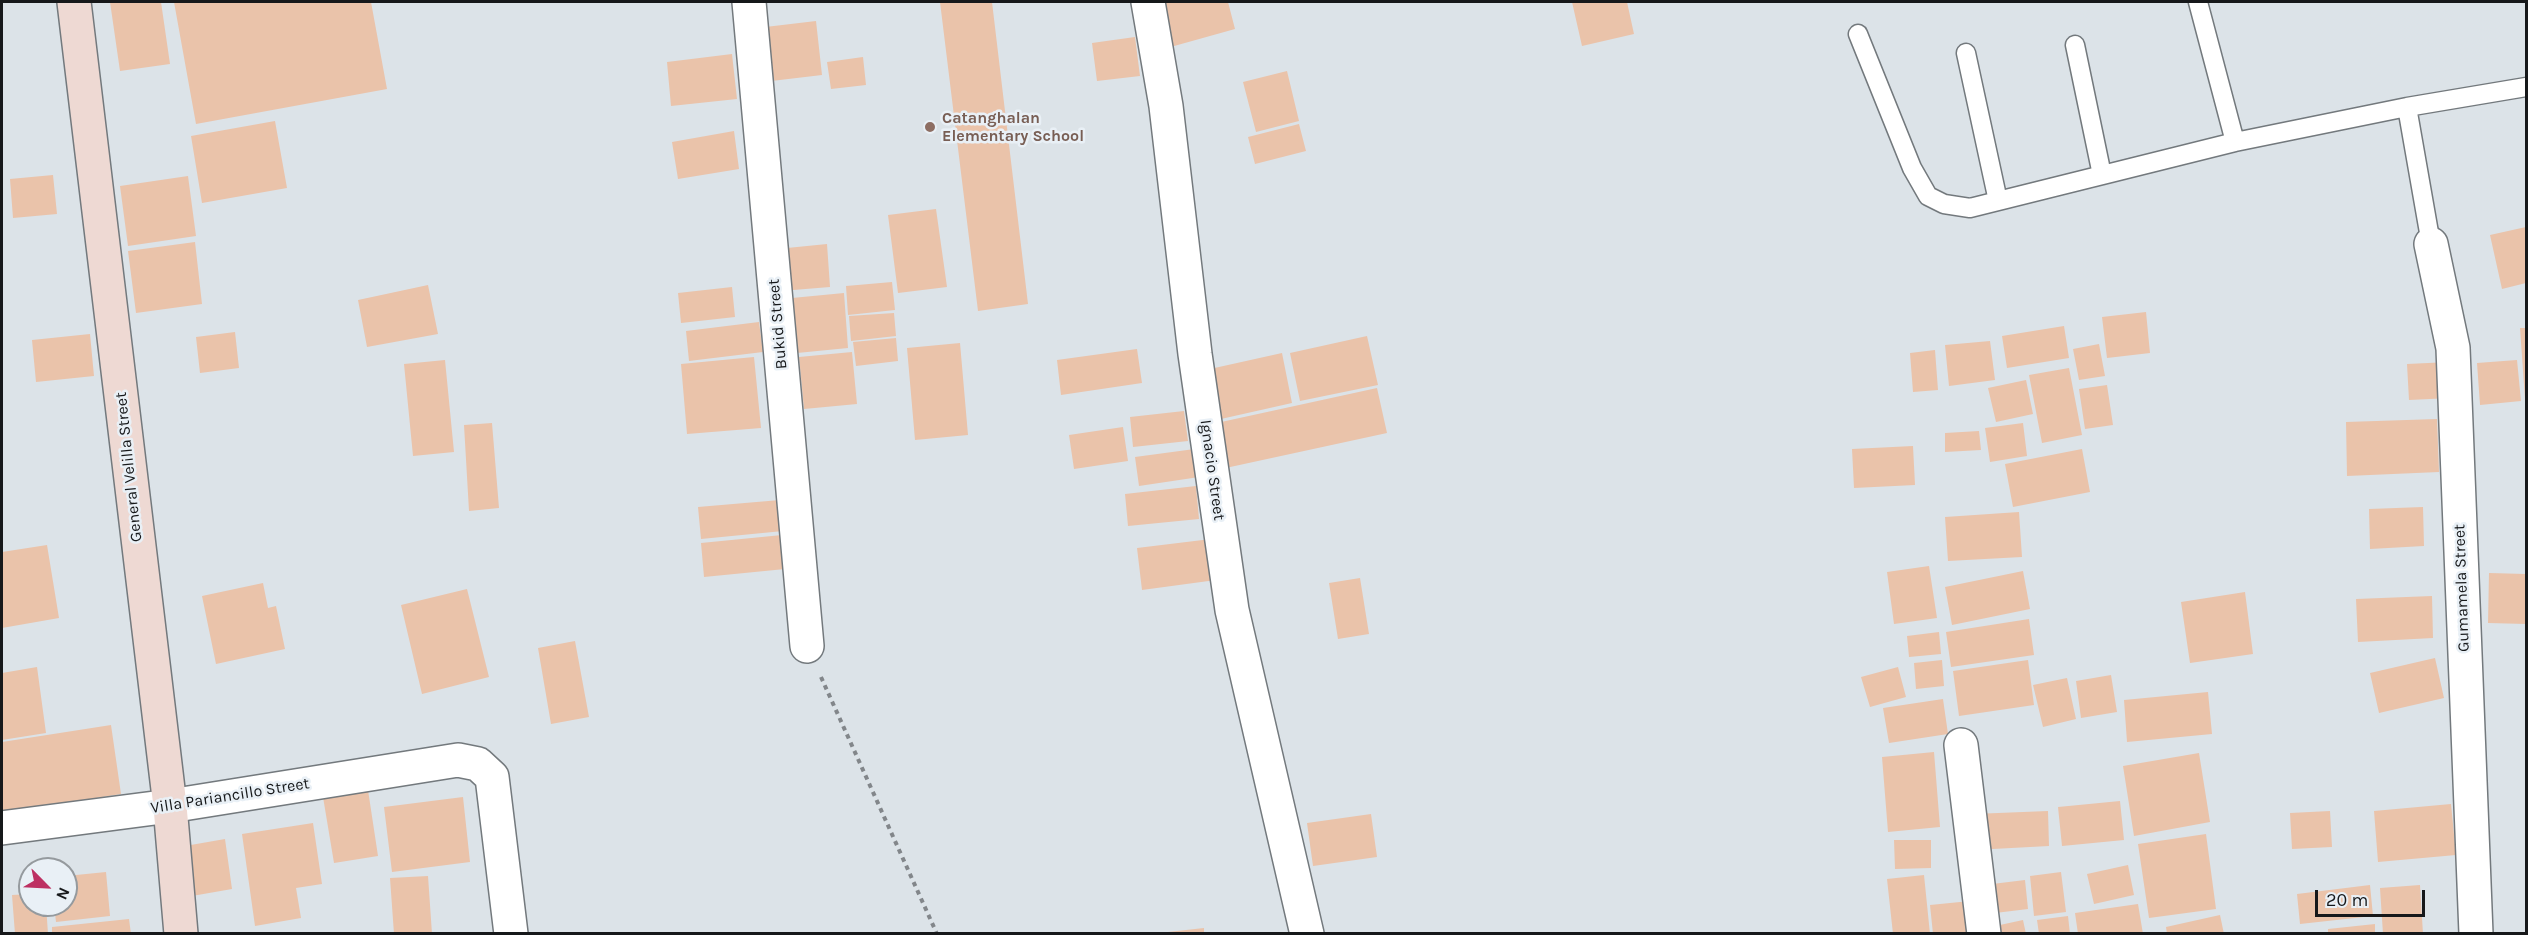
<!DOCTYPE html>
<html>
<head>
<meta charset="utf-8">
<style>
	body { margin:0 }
	#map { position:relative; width:2528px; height:935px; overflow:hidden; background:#dce3e8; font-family:Karla,sans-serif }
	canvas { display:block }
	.frame { position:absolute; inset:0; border:3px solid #16181a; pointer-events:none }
	.north { position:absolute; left:18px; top:857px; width:60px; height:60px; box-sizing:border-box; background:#e9f0f6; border:2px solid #959a9e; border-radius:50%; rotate:114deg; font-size:16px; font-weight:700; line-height:24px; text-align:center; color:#16181a }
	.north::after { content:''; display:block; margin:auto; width:21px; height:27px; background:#bd3062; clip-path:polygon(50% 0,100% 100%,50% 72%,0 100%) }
	.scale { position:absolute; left:2315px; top:890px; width:110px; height:27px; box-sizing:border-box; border:3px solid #16181a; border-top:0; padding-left:8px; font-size:18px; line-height:21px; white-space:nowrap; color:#16181a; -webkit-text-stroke:4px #e9f0f6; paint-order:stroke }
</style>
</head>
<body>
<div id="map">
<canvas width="2528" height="935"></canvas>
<div class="frame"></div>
<div class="north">N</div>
<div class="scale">20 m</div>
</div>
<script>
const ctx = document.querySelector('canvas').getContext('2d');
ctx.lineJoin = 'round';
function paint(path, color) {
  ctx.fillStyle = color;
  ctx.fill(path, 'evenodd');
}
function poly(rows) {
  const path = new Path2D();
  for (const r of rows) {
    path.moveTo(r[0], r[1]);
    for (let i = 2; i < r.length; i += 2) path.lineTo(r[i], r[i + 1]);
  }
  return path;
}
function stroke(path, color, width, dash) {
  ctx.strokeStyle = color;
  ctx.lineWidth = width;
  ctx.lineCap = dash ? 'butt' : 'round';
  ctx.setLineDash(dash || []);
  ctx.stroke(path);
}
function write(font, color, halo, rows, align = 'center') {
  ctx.font = font + ' Karla,sans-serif';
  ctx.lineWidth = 5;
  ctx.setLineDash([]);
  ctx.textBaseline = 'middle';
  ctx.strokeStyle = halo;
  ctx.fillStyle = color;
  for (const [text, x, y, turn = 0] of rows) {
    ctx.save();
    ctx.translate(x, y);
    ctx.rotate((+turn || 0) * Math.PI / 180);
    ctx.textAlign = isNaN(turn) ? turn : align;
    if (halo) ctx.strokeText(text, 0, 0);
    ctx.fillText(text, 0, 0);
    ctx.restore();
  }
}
paint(poly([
	[110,2,161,2,170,64,120,71],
	[174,2,371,2,387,89,196,124],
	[940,2,992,2,1028,304,978,311],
	[1155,2,1228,2,1235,29,1167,48],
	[1572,2,1627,2,1634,34,1582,46],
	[816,21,822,75,763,82,757,28],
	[1135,37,1140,76,1097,81,1092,43],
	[732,54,737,99,671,106,667,62],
	[863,57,866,85,831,89,827,62],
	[1287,71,1299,121,1256,132,1243,82],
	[275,121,287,188,202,203,191,136],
	[1299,124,1306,151,1255,164,1248,137],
	[734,131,739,169,678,179,672,142],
	[53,175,57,214,13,218,10,179],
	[188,176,196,236,128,246,120,186],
	[936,209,947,287,898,293,888,215],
	[2526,227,2526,283,2502,289,2490,235],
	[195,242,202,304,136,313,128,251],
	[827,244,830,287,781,291,777,249],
	[892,282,895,310,848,315,846,286],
	[428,285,438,334,367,347,358,300],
	[732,287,735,317,681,323,678,293],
	[844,293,848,348,797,353,792,298],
	[2146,312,2150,353,2107,358,2102,317],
	[894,313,896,336,851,341,849,316],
	[759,322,763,352,689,361,686,331],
	[2064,326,2069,358,2007,368,2002,336],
	[2520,328,2526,328,2526,399,2525,399],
	[235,332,239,368,200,373,196,337],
	[90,334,94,376,36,382,32,340],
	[1367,336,1378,385,1300,401,1290,353],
	[896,338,898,361,856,366,853,342],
	[1990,341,1995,380,1949,386,1945,345],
	[960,343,968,435,915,440,907,348],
	[2099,344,2105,376,2079,380,2073,349],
	[1137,349,1142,383,1061,395,1057,360],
	[1935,350,1938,390,1913,392,1910,353],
	[852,352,857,404,804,409,799,357],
	[1282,353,1292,403,1212,421,1201,371],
	[754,357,761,428,687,434,681,364],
	[445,360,454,452,413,456,404,364],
	[2517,360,2521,401,2480,405,2477,363],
	[2449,362,2451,398,2409,400,2407,364],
	[2069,368,2082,435,2042,443,2029,375],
	[2026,380,2033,414,1996,422,1988,388],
	[2107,385,2113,425,2085,429,2079,389],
	[1377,388,1387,433,1221,469,1212,424],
	[1184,411,1188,441,1133,447,1130,417],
	[2437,419,2439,472,2347,476,2346,422],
	[492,423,499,508,469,511,464,425],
	[2023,423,2027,456,1990,462,1985,428],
	[1123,427,1128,461,1074,469,1069,435],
	[1979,431,1981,450,1945,452,1945,433],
	[1913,446,1915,485,1854,488,1852,449],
	[1202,448,1206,476,1139,486,1135,457],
	[2082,449,2090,492,2013,507,2005,464],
	[1196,486,1199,519,1128,526,1125,494],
	[780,500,783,531,701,539,698,507],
	[2423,507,2424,546,2370,549,2369,509],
	[2019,512,2022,557,1948,561,1945,517],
	[782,535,785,569,704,577,701,543],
	[1211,539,1216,580,1142,590,1137,548],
	[47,545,59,618,2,628,2,552],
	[1929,566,1937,618,1894,624,1887,572],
	[2023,571,2030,609,1952,625,1945,587],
	[2489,573,2526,574,2526,624,2488,623],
	[1360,578,1369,634,1338,639,1329,583],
	[263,583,268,608,276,606,285,649,216,664,202,596],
	[467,589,489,677,422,694,401,605],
	[2245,592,2253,654,2190,663,2181,602],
	[2432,596,2433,638,2358,642,2356,599],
	[2029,619,2034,655,1951,667,1946,632],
	[1939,632,1941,654,1909,657,1907,636],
	[575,641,589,717,551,724,538,648],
	[2435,658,2444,698,2379,713,2370,673],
	[1942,660,1944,686,1916,689,1914,663],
	[2028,660,2034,705,1959,716,1953,671],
	[37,667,46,733,2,740,2,673],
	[1898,667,1906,697,1870,707,1861,677],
	[2111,675,2117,712,2081,718,2076,681],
	[2067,678,2076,719,2043,727,2033,685],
	[2208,692,2212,734,2127,742,2124,700],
	[1943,699,1948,734,1889,743,1883,708],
	[111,725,121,794,2,813,2,742],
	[1934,752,1940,827,1888,832,1882,757],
	[2199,753,2210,822,2134,836,2123,766],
	[368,790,378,856,334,863,323,797],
	[463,797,470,862,392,872,384,807],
	[2120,801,2124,840,2062,846,2058,807],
	[2451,804,2456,855,2378,862,2374,811],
	[2048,811,2049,846,1974,850,1973,814],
	[2330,811,2332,847,2292,849,2290,813],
	[1371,814,1377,857,1313,866,1307,823],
	[313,823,322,884,296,888,301,918,255,926,242,834],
	[2206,834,2216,909,2149,918,2138,844],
	[225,839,232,889,192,896,185,846],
	[1894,840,1931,840,1931,868,1895,869],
	[2128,865,2134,895,2094,904,2087,874],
	[106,872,110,916,56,922,54,905,66,905,66,876],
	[2061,872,2066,912,2034,916,2030,876],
	[1924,875,1930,934,1893,934,1887,879],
	[428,876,432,934,394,934,390,878],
	[2025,880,2028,909,1987,914,1984,885],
	[2370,885,2373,916,2300,924,2297,894],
	[2420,885,2423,934,2383,934,2380,888],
	[30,894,30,905,46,905,48,934,15,934,12,895],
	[1970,901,1974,934,1933,934,1930,905],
	[2138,904,2143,934,2078,934,2075,913],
	[2220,915,2224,934,2167,934,2166,927],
	[2068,916,2070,934,2039,934,2037,920],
	[129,919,131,934,52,934,52,927],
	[2023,920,2026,934,1987,934,1986,928],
	[2375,924,2375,934,2328,934,2328,929],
	[1204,928,1204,934,1168,934,1168,932]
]), '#eac3aa');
const service = poly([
	[2198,2,2235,142,2407,107,2526,87],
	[1858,34,1912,168,1928,196,1944,204,1970,208,2235,142],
	[2075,45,2102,175],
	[1966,53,1998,201],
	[2407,107,2431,244]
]);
const minor = poly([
	[749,2,807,646],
	[1148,2,1166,106,1195,354,1232,610,1307,934],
	[2431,244,2453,348,2476,934],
	[1961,745,1984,934],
	[2,828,170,806,458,760,478,764,492,777,511,934]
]);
const secondary = poly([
	[74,2,170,806,181,934]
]);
stroke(service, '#73797d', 21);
stroke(minor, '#73797d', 36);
stroke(secondary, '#73797d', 36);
stroke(poly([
	[821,677,937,934]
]), '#82868a', 4, [4.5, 4.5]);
stroke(service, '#fff', 18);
stroke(minor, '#fff', 33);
stroke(secondary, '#eed9d3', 33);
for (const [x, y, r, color] of [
	[930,127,6,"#8d6e63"]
]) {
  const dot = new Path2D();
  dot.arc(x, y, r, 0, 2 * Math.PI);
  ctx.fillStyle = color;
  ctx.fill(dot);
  stroke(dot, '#e9f0f6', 2);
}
write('bold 16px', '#785e54', '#e9f0f6', [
	["Catanghalan",942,118],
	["Elementary School",942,136]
], 'left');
write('16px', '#16181a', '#e9f0f6', [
	["Bukid Street",778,324,-95],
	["General Velilla Street",129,467,-96],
	["Ignacio Street",1212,470,82],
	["Gumamela Street",2462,588,-92],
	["Villa Pariancillo Street",230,796,-9]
]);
</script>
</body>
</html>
